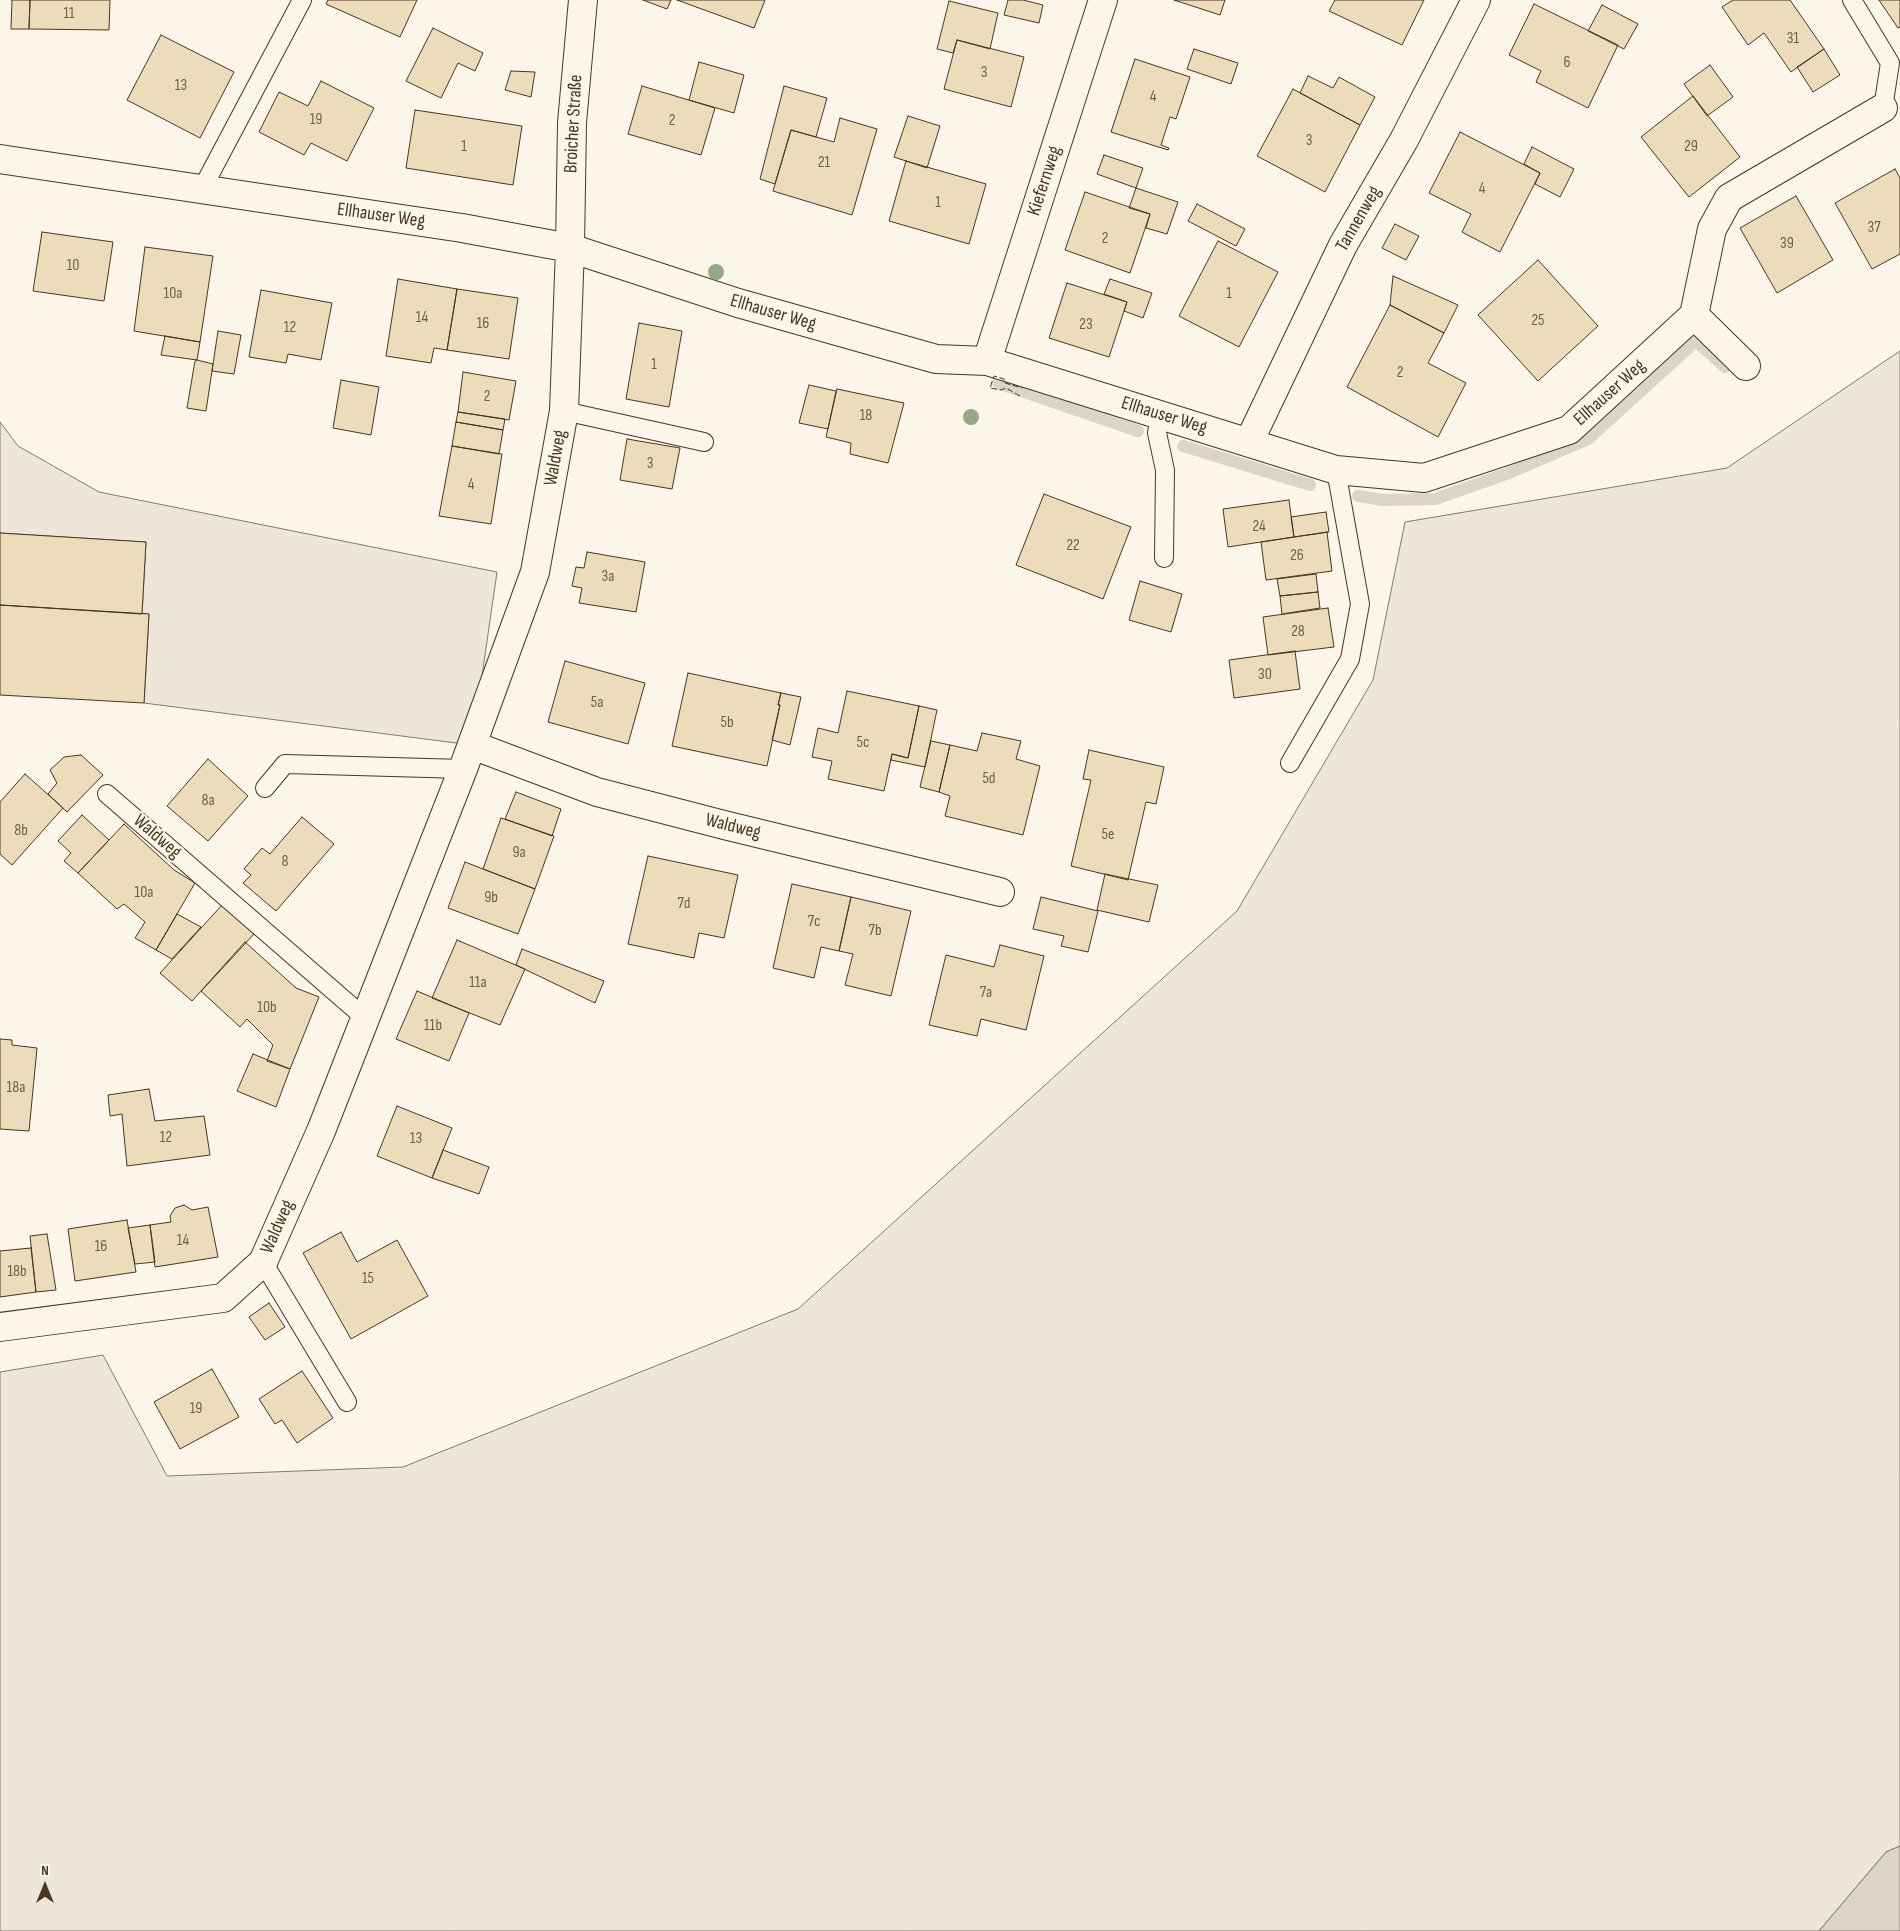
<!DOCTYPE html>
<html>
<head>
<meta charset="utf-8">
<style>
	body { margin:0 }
	#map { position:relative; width:1900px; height:1931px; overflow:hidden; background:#fbf6e9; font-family:"Sofia Sans Condensed",sans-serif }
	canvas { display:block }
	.north { position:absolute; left:20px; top:1861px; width:50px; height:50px; -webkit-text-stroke:4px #fbf6e9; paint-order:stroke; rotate:0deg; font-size:14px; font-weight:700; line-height:20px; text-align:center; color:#4a3520 }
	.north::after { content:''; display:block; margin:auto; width:18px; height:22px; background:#4a3520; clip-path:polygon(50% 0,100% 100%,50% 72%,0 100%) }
</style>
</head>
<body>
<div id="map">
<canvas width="1900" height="1931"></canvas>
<div class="north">N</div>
</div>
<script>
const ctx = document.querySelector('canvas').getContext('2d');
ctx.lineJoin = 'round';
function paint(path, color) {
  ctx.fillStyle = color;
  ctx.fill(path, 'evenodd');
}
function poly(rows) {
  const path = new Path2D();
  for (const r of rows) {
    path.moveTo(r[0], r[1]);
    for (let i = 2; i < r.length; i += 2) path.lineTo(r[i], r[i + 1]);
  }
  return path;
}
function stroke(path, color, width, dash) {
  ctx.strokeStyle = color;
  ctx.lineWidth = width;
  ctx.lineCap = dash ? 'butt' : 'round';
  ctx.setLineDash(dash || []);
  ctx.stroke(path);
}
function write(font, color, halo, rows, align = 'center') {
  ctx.font = font + ' "Sofia Sans Condensed",sans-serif';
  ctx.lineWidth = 4;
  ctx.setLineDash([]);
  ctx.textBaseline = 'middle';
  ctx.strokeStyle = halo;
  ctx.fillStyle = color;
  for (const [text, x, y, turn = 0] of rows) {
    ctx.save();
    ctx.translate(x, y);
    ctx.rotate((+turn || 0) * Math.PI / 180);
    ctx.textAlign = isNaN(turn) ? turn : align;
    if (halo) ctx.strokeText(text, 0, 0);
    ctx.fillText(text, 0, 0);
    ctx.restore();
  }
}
const green = poly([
	[1900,351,1900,1846,1886,1852,1819,1931,0,1931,0,1372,103,1355,167,1476,403,1467,798,1309,1237,911,1373,680,1405,522,1727,468,1900,351],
	[0,422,18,446,99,492,497,572,472,745,144,703,149,614,142,614,146,542,0,533,0,422]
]);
paint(green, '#ede6d9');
stroke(green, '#887966', 1);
const water = poly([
	[1900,1846,1900,1931,1819,1931,1886,1852,1900,1846]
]);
paint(water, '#dcd4c6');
stroke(water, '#887966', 1);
stroke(poly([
	[998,383,1138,431],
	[1183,446,1310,485],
	[1358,496,1383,500,1435,499,1509,473,1588,439,1696,341,1725,367]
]), '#dcd4c6', 12);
const building = poly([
	[12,0,30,0,29,29,11,29,12,0],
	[30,0,110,0,109,30,29,29,30,0],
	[328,0,417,0,400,37,326,4,328,0],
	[643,0,671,0,667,9,643,0],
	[677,0,765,0,754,28,677,0],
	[1008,0,1023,0,1043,5,1039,23,1004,15,1008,0],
	[1174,0,1225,0,1220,15,1174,0],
	[1335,0,1424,0,1402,45,1329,11,1335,0],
	[1733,0,1790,0,1824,49,1791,72,1764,33,1748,45,1722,7,1733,0],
	[1879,0,1900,0,1900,27,1898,28,1879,0],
	[949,1,998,13,990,49,957,40,953,53,937,49,949,1],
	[1534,4,1618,45,1588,108,1536,82,1541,71,1509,55,1534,4],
	[1602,5,1638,24,1624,49,1588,31,1602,5],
	[433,28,483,53,475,71,458,63,441,98,406,81,433,28],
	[161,35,234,72,200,138,127,100,161,35],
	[957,40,1024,57,1011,107,944,89,957,40],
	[1194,49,1238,63,1231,84,1187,69,1194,49],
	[1824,49,1840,75,1813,92,1797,67,1824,49],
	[1135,59,1190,77,1176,119,1170,117,1161,145,1169,148,1168,150,1111,132,1135,59],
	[699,62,744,75,734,113,689,100,699,62],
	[1710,65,1733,97,1707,116,1684,84,1710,65],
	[511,71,535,72,531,97,505,90,511,71],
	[1308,76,1333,88,1339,77,1375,97,1360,125,1300,93,1308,76],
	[321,81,374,108,347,161,311,143,304,155,259,132,279,92,308,106,321,81],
	[642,86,715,108,701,155,628,134,642,86],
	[784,86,827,98,816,137,791,130,775,184,760,179,784,86],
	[1293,89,1360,125,1325,192,1257,156,1293,89],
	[1693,96,1740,157,1689,197,1641,137,1693,96],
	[415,110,522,126,513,185,406,168,415,110],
	[908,116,940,126,927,168,894,157,908,116],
	[840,118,877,129,852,215,773,191,791,130,834,142,840,118],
	[1460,132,1540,173,1500,252,1462,232,1471,214,1429,193,1460,132],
	[1532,147,1574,169,1560,197,1535,184,1540,173,1524,164,1532,147],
	[1104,155,1143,168,1136,188,1097,174,1104,155],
	[906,161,986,184,969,244,889,221,906,161],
	[1895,169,1900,178,1900,254,1872,269,1835,203,1895,169],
	[1136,188,1178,202,1167,234,1146,228,1150,214,1129,208,1136,188],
	[1085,192,1150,214,1130,273,1065,250,1085,192],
	[1796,196,1833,260,1777,293,1740,228,1796,196],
	[1197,204,1245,229,1236,246,1188,221,1197,204],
	[1395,224,1419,236,1406,260,1382,248,1395,224],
	[42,232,113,242,104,301,33,291,42,232],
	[1218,241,1278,272,1239,347,1179,316,1218,241],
	[145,247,213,256,200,342,134,331,145,247],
	[1538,260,1598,326,1538,381,1478,315,1538,260],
	[1393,276,1458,305,1444,333,1390,305,1393,276],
	[398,279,457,289,447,350,434,348,431,363,386,356,398,279],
	[1110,279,1152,293,1143,318,1124,311,1127,302,1104,294,1110,279],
	[1067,283,1127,302,1109,357,1049,338,1067,283],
	[457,289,518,298,509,359,447,350,457,289],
	[261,290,332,303,321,360,288,354,286,363,249,357,261,290],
	[1390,305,1444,333,1428,363,1466,383,1438,437,1347,387,1390,305],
	[639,323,682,331,669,407,626,399,639,323],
	[218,331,241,335,234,374,212,371,218,331],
	[165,336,200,342,197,360,161,355,165,336],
	[197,360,213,364,206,411,187,408,195,361,197,360],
	[463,372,516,381,509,420,458,412,463,372],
	[341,380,379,387,371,435,333,428,341,380],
	[809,385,836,391,828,429,799,423,809,385],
	[837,389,904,403,888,463,850,454,851,443,826,437,837,389],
	[458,412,505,419,503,430,456,422,458,412],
	[456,422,503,430,499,454,452,446,456,422],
	[627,439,680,448,672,489,620,480,627,439],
	[452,446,502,454,491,524,439,516,452,446],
	[1044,494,1131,527,1103,599,1016,565,1044,494],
	[1289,500,1294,537,1228,547,1223,509,1289,500],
	[1326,512,1329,532,1294,537,1291,517,1326,512],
	[1327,532,1332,571,1266,580,1261,542,1327,532],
	[0,533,146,542,142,614,0,605,0,533],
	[587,552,645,562,636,612,579,603,582,588,572,586,576,567,584,568,587,552],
	[1316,574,1318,592,1280,596,1277,579,1316,574],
	[1140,581,1182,594,1171,632,1129,620,1140,581],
	[1318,592,1320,608,1282,614,1280,596,1318,592],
	[0,605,149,614,144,703,0,695,0,605],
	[1328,608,1334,647,1268,655,1263,617,1328,608],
	[1295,651,1300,689,1234,698,1229,660,1295,651],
	[565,661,645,683,628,744,548,722,565,661],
	[688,673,781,693,778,705,780,705,767,766,672,746,688,673],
	[847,691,919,706,908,758,892,754,884,791,828,779,832,761,812,757,818,728,838,733,847,691],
	[781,693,801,697,790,745,772,740,780,705,778,705,781,693],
	[919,706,937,710,925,767,891,760,892,754,908,758,919,706],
	[982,733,1021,741,1016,759,1040,766,1023,835,945,816,950,796,939,792,950,745,977,751,982,733],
	[931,741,950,745,939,792,920,787,931,741],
	[1089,750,1164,767,1156,804,1146,802,1128,880,1071,866,1091,780,1083,779,1089,750],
	[81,755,103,775,67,812,48,794,57,783,50,770,64,757,81,755],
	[208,759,248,796,208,841,167,806,208,759],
	[25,774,63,808,12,865,0,854,0,802,25,774],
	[516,792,561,809,552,836,505,819,516,792],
	[82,815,109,840,78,873,64,861,71,853,58,841,82,815],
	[302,817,334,844,276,911,243,883,251,875,244,869,262,848,270,854,302,817],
	[501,818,554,836,535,889,483,869,501,818],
	[124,824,174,870,195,883,156,950,135,938,145,922,124,904,117,909,78,873,124,824],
	[648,856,738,875,724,938,699,933,694,958,628,944,648,856],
	[465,862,535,889,518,934,448,908,465,862],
	[1105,874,1158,885,1149,922,1097,910,1105,874],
	[792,884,851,897,839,951,821,947,814,978,773,968,792,884],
	[851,897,911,911,891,996,845,985,853,954,839,951,851,897],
	[1041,897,1098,911,1088,952,1061,946,1064,936,1033,929,1041,897],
	[223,904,254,934,192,1001,160,973,223,904],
	[177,914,201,927,172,959,156,950,177,914],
	[457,940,525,969,500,1025,432,998,457,940],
	[245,942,296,988,319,997,290,1069,267,1061,273,1045,247,1019,240,1027,201,991,245,942],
	[1000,945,1044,956,1026,1030,981,1019,977,1036,929,1025,946,955,994,967,1000,945],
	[522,949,604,981,595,1003,516,965,522,949],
	[417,991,469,1013,449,1061,396,1039,417,991],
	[0,1039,12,1040,12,1045,37,1048,29,1131,0,1129,0,1039],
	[253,1054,290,1069,276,1107,237,1091,253,1054],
	[149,1089,155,1121,204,1116,210,1155,127,1166,122,1114,110,1116,108,1095,149,1089],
	[397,1106,452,1128,432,1178,377,1156,397,1106],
	[443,1150,489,1167,479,1194,432,1178,443,1150],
	[184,1205,192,1210,208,1207,218,1257,155,1267,150,1225,171,1222,170,1216,175,1208,184,1205],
	[127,1220,136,1272,75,1281,68,1229,127,1220],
	[150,1225,155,1262,135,1264,128,1228,150,1225],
	[341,1232,357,1262,397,1240,428,1296,351,1339,303,1253,341,1232],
	[47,1234,56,1290,36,1292,30,1236,47,1234],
	[31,1248,36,1292,0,1297,0,1251,31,1248],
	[269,1303,285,1327,265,1340,249,1317,269,1303],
	[212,1369,239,1417,180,1449,154,1402,212,1369],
	[302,1371,333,1418,297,1443,282,1420,275,1424,259,1399,302,1371]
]);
paint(building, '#ecdcbc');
stroke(building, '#4a3520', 1);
const service = poly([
	[1852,0,1890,63,1883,108],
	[202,189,302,0],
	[564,411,704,442],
	[1160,415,1157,433,1165,470,1164,558],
	[1290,763,1350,659,1360,604,1336,470],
	[265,788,285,764,463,769],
	[107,794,365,1018],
	[263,1262,347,1402]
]);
const minor = poly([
	[0,159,462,228,570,248,738,303,936,359,987,361,1336,470,1424,478,1569,430,1694,315,1712,229,1729,198,1883,108],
	[1694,315,1746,366],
	[987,361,1103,0],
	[1249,442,1343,245,1404,140,1476,0],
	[472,745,597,792,724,825,1000,892],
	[0,1327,223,1298,263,1262,321,1131,463,769,535,572,564,411,570,248,572,123,583,0]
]);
stroke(service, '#4a3520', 20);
stroke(minor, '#4a3520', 30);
stroke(service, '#fbf6e9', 18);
stroke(minor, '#fbf6e9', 28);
stroke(poly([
	[1020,396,1006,388,1001,390,990,388,994,376,1004,379,1005,383,1022,388]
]), '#4a3520', 1, [6, 2.5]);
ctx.fillStyle = '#96a887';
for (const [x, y] of [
	[716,272],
	[971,417]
]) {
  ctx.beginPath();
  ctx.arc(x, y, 8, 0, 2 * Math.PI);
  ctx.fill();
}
write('16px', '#725f47', null, [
	["11",69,14],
	["31",1793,39],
	["6",1567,63],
	["3",984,73],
	["13",181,86],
	["4",1153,97],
	["19",316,120],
	["2",672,121],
	["3",1309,141],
	["1",464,147],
	["29",1691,147],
	["21",824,163],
	["4",1482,189],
	["1",938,203],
	["37",1874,228],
	["2",1105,239],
	["39",1787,244],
	["10",73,266],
	["10a",173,294],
	["1",1229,294],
	["14",422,318],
	["25",1538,321],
	["16",483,324],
	["23",1086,325],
	["12",290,328],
	["1",654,365],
	["2",1400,373],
	["2",487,397],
	["18",866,416],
	["3",650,464],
	["4",471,485],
	["24",1259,527],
	["22",1073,546],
	["26",1297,556],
	["3a",608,577],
	["28",1298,632],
	["30",1265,675],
	["5a",597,703],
	["5b",727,723],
	["5c",863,743],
	["5d",989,779],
	["8a",208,801],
	["8b",21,831],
	["5e",1108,835],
	["9a",519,853],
	["8",285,862],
	["10a",144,893],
	["9b",491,898],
	["7d",684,904],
	["7c",814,922],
	["7b",875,931],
	["11a",478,983],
	["7a",986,993],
	["10b",267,1008],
	["11b",433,1026],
	["18a",16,1088],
	["12",166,1138],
	["13",416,1139],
	["14",183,1241],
	["16",101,1247],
	["18b",17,1272],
	["15",368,1279],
	["19",196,1409]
]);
write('19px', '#4a3520', '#fbf6e9', [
	["Broicher Straße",574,124,-87],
	["Kiefernweg",1045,181,-72],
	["Ellhauser Weg",381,216,8],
	["Tannenweg",1359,219,-60],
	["Ellhauser Weg",773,313,16],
	["Ellhauser Weg",1610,393,-42],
	["Ellhauser Weg",1164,416,17],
	["Waldweg",556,458,-80],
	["Waldweg",733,827,14],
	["Waldweg",157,837,41],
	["Waldweg",278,1227,-66]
]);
</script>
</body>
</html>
